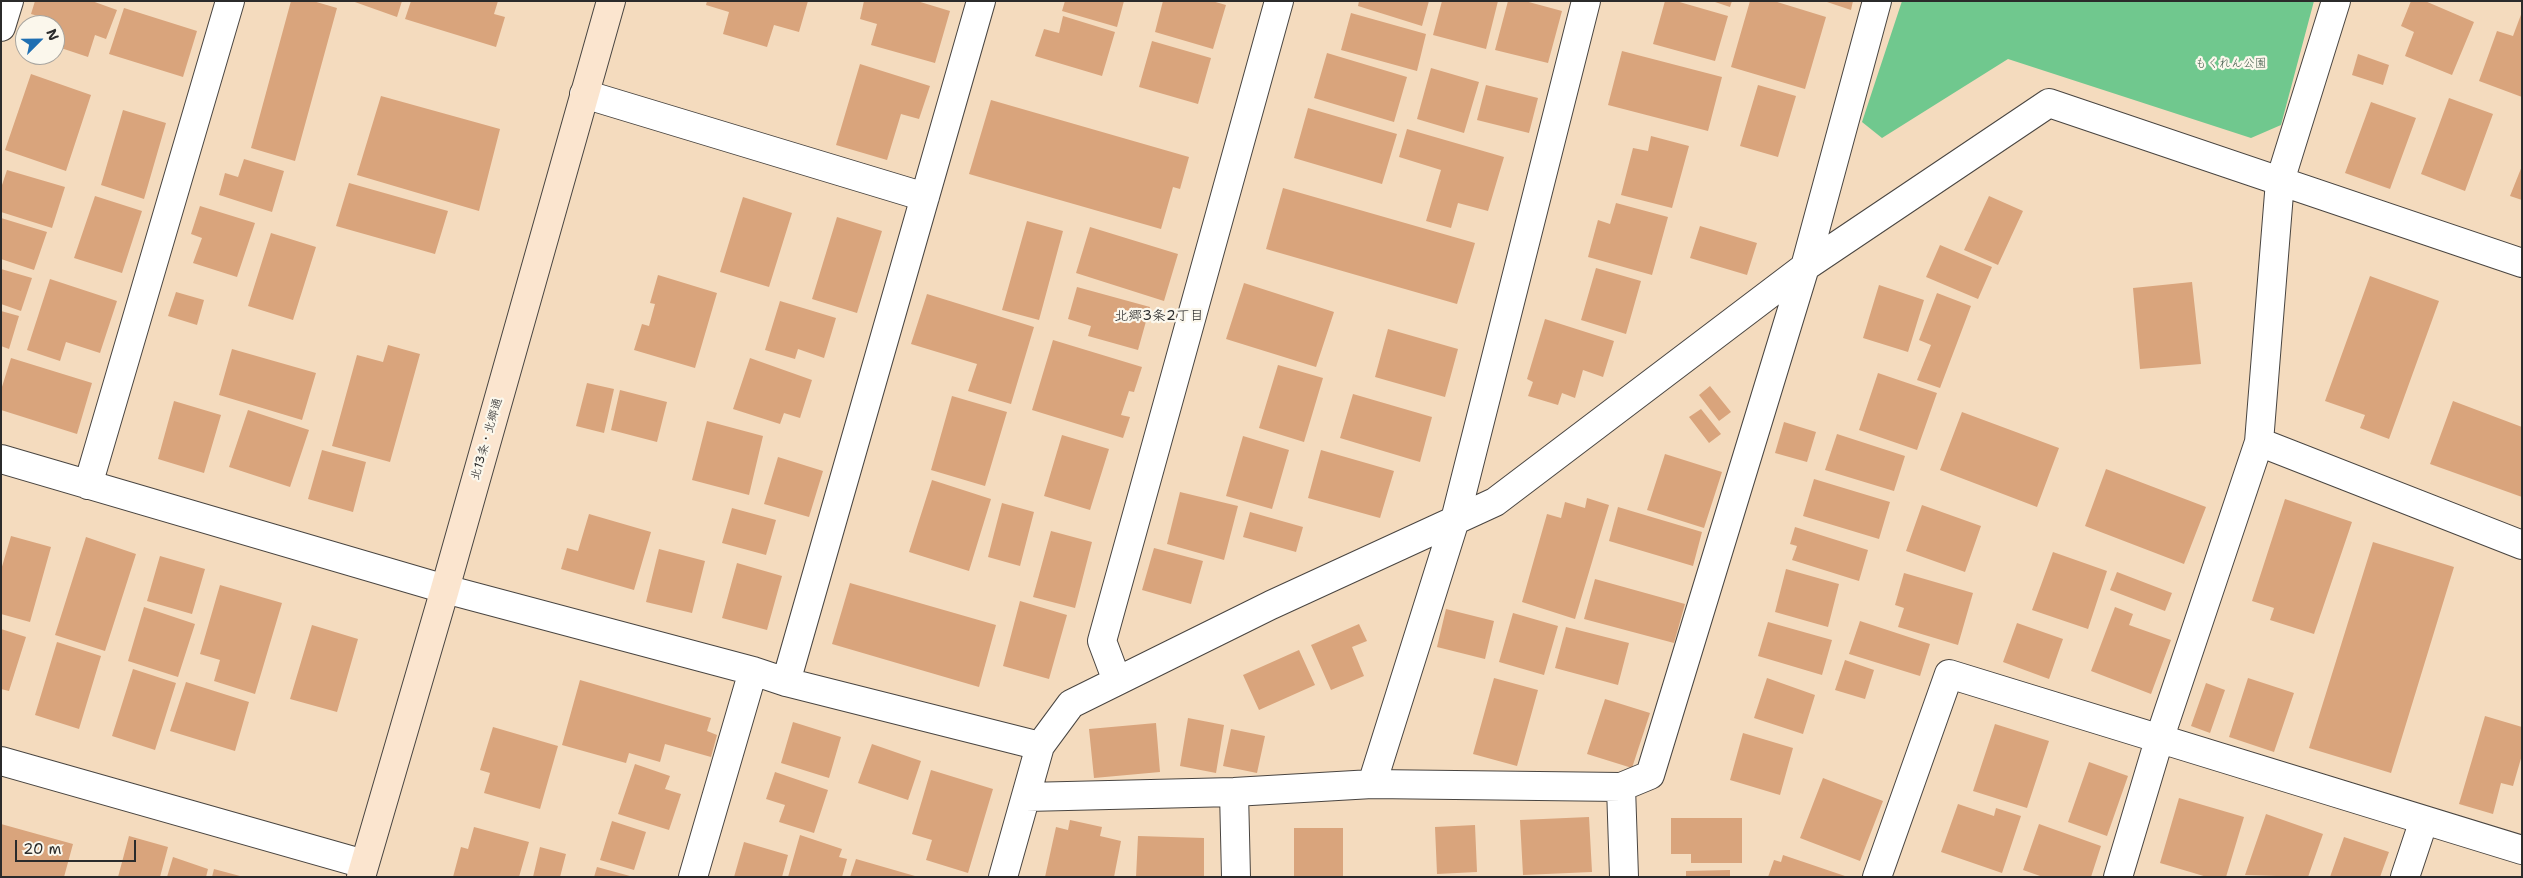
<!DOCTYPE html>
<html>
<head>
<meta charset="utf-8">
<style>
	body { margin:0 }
	#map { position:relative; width:2523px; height:878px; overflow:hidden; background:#f4dbbe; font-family:"Shantell Sans",sans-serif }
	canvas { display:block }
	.frame { position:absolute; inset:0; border:2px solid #2b2b2b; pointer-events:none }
	.north { position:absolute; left:15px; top:15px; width:50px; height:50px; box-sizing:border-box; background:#fbf7ec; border:1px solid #a8a59f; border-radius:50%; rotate:67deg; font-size:14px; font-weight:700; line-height:20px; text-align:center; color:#2b2b2b }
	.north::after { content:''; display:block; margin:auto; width:18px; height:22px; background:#1f6fb2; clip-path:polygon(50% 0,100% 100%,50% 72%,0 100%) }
	.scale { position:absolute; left:15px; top:840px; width:121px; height:22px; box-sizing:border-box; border:2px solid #2b2b2b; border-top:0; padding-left:6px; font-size:15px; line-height:18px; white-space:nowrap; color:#2b2b2b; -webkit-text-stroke:4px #fbf7ec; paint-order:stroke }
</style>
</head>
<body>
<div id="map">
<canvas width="2523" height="878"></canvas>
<div class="frame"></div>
<div class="north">N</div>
<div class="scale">20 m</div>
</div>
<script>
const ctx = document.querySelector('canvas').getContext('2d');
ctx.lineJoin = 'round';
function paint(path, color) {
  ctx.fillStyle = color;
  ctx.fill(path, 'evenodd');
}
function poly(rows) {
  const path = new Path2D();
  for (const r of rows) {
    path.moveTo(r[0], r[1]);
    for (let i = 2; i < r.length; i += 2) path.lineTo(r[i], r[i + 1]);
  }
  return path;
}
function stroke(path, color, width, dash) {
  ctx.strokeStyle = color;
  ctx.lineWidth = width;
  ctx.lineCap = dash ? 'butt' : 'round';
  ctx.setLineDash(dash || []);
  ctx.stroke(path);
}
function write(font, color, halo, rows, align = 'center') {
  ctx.font = font + ' "Shantell Sans","Klee One",sans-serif';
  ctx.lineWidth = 4.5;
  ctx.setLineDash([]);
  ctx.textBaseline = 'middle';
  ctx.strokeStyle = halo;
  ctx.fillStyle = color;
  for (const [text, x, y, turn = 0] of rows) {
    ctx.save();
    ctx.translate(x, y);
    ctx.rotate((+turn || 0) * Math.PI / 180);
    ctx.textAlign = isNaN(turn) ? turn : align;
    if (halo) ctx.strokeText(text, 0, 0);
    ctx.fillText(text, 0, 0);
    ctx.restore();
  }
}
paint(poly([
	[1902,1,2314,1,2281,125,2251,138,2008,59,1882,138,1862,122]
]), '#70c88e');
paint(poly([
	[35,1,92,1,117,10,106,39,95,35,88,57,55,46,55,25,46,25,48,19,31,14],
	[291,1,313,1,337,8,295,161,251,148],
	[352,1,402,1,397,17],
	[411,1,498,1,494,14,505,17,496,47,405,19],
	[707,1,808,1,799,32,774,25,767,47,723,34,729,12,706,5],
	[864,1,917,1,950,11,935,63,871,45,877,24,860,19],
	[1065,1,1124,1,1117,27,1062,11],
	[1163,1,1212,1,1226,5,1213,49,1155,32],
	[1359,1,1429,1,1422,26,1358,6],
	[1442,1,1498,1,1486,49,1433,35],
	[1508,1,1525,1,1562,11,1548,63,1495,50],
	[1665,1,1676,1,1728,16,1715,61,1653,44],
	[1712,1,1732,1,1730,7],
	[1750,1,1774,1,1826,17,1805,89,1731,67],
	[1824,1,1853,1,1851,10],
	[2411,1,2425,1,2474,22,2452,75,2405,56,2414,32,2401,26],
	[124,8,197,31,183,77,109,54],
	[2522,12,2522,97,2479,81,2497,31,2513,36],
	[1351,13,1426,34,1417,71,1341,50],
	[1063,16,1115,32,1102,76,1035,56,1044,29,1059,33],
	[1152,41,1211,58,1198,104,1139,87],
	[1622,51,1722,77,1708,131,1608,105],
	[1327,53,1407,77,1394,122,1314,98],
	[2358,54,2389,65,2383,85,2352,75],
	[860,64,930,86,919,119,901,114,887,160,836,145],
	[1431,68,1479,82,1464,133,1417,119],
	[31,74,91,95,66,171,5,150],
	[1486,85,1538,98,1529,133,1477,120],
	[1758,85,1796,96,1778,157,1740,146],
	[381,96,500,129,479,211,357,175],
	[2449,98,2493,114,2465,191,2421,174],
	[991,100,1189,157,1180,189,1173,187,1161,229,969,174],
	[2371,102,2416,118,2390,189,2345,173],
	[1308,108,1397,134,1382,184,1294,158],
	[123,110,166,123,144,199,101,185],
	[1407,129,1504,157,1488,211,1458,203,1451,228,1426,221,1441,170,1399,157],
	[1651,136,1689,146,1672,208,1621,195,1633,148,1648,151],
	[244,159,284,171,272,212,219,195,225,173,238,177],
	[2522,166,2522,200,2510,196],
	[7,170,65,187,52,228,1,212,1,188],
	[349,183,448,211,435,254,336,226],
	[1283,188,1475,243,1457,304,1266,249],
	[95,196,142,211,122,273,74,258],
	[1989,196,2023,211,1998,265,1964,250],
	[743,197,792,213,769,287,720,272],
	[1616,203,1668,217,1652,275,1588,257,1598,220,1610,224],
	[200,206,255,223,237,277,193,263,202,238,191,234],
	[837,217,882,231,857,313,812,299],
	[1,218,47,232,34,270,1,259],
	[1027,221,1063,231,1039,320,1002,310],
	[1700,226,1757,243,1747,275,1690,258],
	[1090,227,1178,254,1164,301,1076,273],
	[271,233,316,247,293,320,248,306],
	[1940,245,1992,267,1978,299,1926,277],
	[1596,268,1641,281,1626,334,1581,320],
	[1,269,32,278,21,311,1,304],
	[658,275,717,293,695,368,634,350,642,324,649,326,655,304,650,303],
	[2370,276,2439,301,2389,439,2360,428,2365,415,2325,401],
	[50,279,117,301,100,353,66,342,60,361,27,350],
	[2192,282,2201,364,2140,369,2133,288],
	[1244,283,1334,312,1316,367,1226,339],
	[1879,285,1924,300,1908,352,1863,338],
	[1077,287,1150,307,1138,350,1088,336,1091,326,1068,319],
	[176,292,204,300,197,325,168,316],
	[1937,293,1971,306,1940,388,1917,380,1931,345,1919,340],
	[927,294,1034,327,1011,404,968,391,977,364,911,344],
	[780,301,836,318,824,358,798,349,795,359,765,350],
	[1,311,19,316,9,349,1,346],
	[1545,319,1614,341,1603,377,1583,370,1575,398,1562,393,1558,405,1528,396,1533,382,1527,379],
	[1388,329,1458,349,1445,397,1375,377],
	[1053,340,1142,367,1134,392,1129,391,1121,415,1130,417,1123,438,1032,410],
	[388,345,420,354,390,462,332,446,357,355,383,362],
	[232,349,316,373,302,420,219,395],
	[11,358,92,383,77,434,1,410,1,390],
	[750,358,812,380,800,418,784,413,780,424,733,409],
	[1278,365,1323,378,1304,442,1259,428],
	[1878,373,1937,393,1917,450,1859,430],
	[587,383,614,389,604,433,576,426],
	[1710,386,1731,412,1719,421,1699,395],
	[620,390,667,402,657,442,611,430],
	[1353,394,1432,417,1420,462,1340,438],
	[952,396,1007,412,985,486,931,470],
	[174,401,221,415,204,473,158,459],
	[2453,401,2522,427,2522,497,2430,464],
	[1701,409,1721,434,1709,443,1689,417],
	[248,410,309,430,290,487,229,467],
	[1962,412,2059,448,2037,507,1940,470],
	[707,421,763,436,749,495,692,480],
	[1784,422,1816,432,1807,462,1775,453],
	[1837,434,1905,456,1894,491,1825,470],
	[1062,435,1109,449,1090,510,1044,496],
	[1243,436,1289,450,1272,509,1226,496],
	[322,450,366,462,353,512,308,499],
	[1321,450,1394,471,1380,518,1308,498],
	[1665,454,1722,472,1704,528,1647,510],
	[778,457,823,471,809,517,764,504],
	[2106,469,2206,507,2184,564,2085,526],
	[1814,479,1890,502,1879,539,1803,516],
	[932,480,991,499,969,571,909,552],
	[1180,492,1238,506,1224,560,1167,544],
	[1587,498,1609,505,1575,619,1522,602,1547,514,1561,518,1565,502,1585,508],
	[2285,499,2352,522,2314,634,2270,620,2274,608,2252,601],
	[1002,503,1034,512,1020,566,988,557],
	[1922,505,1981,526,1965,572,1906,551],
	[1618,507,1702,532,1693,566,1609,541],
	[732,508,776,520,766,555,722,543],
	[1250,512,1303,527,1296,552,1243,537],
	[589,514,651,532,634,590,561,569,567,548,578,551],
	[1795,527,1868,550,1859,581,1792,560,1797,546,1790,544],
	[1051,531,1092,542,1075,608,1033,597],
	[11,536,51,547,30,622,1,614,1,570],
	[86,537,136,554,105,651,55,635],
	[2373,542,2454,567,2391,773,2309,748],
	[1154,548,1203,561,1191,604,1142,590],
	[659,549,705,561,692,613,646,602],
	[2053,552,2107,571,2088,629,2032,610],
	[160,556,205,569,192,614,147,601],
	[737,563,782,576,767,630,722,618],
	[1786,569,1839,584,1828,627,1775,612],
	[2117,572,2172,593,2165,611,2110,590],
	[1904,573,1973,593,1958,645,1898,627,1904,608,1895,605],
	[1595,579,1685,604,1674,643,1584,619],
	[850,583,996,625,979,687,832,644],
	[220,585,282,603,255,694,214,681,220,660,200,654],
	[1020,601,1067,615,1049,679,1003,666],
	[144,607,195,624,178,677,128,661],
	[2115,607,2133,614,2129,625,2171,640,2151,694,2091,671],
	[1446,609,1494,621,1485,659,1437,647],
	[1513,613,1558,626,1544,675,1499,662],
	[1860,621,1930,644,1920,676,1849,654],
	[1768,622,1832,640,1822,675,1758,656],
	[2017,623,2063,639,2049,679,2003,662],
	[1359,624,1367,641,1352,647,1364,676,1331,690,1311,645],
	[312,625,358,639,337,712,290,699],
	[1566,627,1629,643,1618,685,1555,668],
	[1,629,26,637,9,691,1,689],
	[57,642,101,656,79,729,35,715],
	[1299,650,1315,685,1259,710,1243,675],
	[1845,660,1874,670,1865,699,1835,690],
	[133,669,176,683,155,750,112,736],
	[1494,678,1538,690,1517,766,1473,754],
	[1767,678,1815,695,1803,734,1754,718],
	[2248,678,2294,693,2274,752,2229,737],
	[580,680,711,718,707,731,717,735,711,757,665,744,660,762,629,753,626,763,562,745],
	[186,682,249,702,235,751,170,731],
	[2206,683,2225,690,2210,733,2191,726],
	[1605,699,1650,713,1632,768,1587,754],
	[2485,716,2522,727,2522,755,2513,786,2501,783,2493,814,2459,804],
	[1188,718,1224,725,1216,773,1180,766],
	[793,722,841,737,829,778,781,763],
	[1156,723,1160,772,1094,778,1089,729],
	[1995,724,2049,741,2027,808,1973,791],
	[493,727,558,746,540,809,484,793,490,773,480,770],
	[1231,729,1265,736,1257,773,1223,766],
	[1743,733,1793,748,1780,795,1730,780],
	[872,744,921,761,908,800,858,783],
	[2089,762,2128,776,2107,836,2068,822],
	[635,764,670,776,665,789,681,794,669,830,618,814],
	[931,770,993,789,968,873,926,860,932,840,912,834],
	[775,772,828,790,814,833,779,822,785,805,766,799],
	[1823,778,1883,801,1860,861,1800,838],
	[2179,798,2244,817,2226,877,2207,877,2160,863],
	[1958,804,1994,816,1996,808,2021,816,2002,873,1941,852],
	[2266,814,2323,834,2308,877,2245,875],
	[1589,817,1592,872,1523,875,1520,820],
	[1671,818,1742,818,1742,863,1691,863,1691,854,1671,854],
	[1070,820,1102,827,1100,836,1121,841,1114,877,1045,877,1056,827,1068,830],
	[612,821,646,832,634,870,600,860],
	[1,824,73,844,64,877,1,877],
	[2039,824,2101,846,2091,877,2043,877,2023,870],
	[1475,825,1477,872,1437,874,1435,827],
	[474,827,529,842,519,877,453,877,461,847,468,849],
	[1294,828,1343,828,1343,877,1294,877],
	[800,835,842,849,839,857,847,859,842,877,788,877],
	[129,836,168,847,160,877,118,877],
	[1138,836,1204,838,1204,877,1136,877],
	[2344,837,2389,852,2380,877,2330,877],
	[744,842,788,855,782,877,734,877],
	[540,847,566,854,560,877,533,877],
	[1783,855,1845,876,1844,877,1768,877,1774,860,1781,862],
	[173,857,208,869,206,877,167,877],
	[856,859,915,876,915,877,850,877],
	[597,867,630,876,630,877,594,877],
	[214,869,240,876,240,877,212,877],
	[1730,870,1730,877,1686,877,1686,871]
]), '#d9a47c');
const street = poly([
	[1,27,9,1],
	[584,94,925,197],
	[2259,442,2522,545],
	[1,459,445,589,753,671,786,682,1040,746],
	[88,485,230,1],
	[1117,681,1102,641,1279,1],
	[786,682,981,1],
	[1,761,364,864],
	[1372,784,1455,520,1586,1],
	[1621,787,1624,877],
	[1234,792,1236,877],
	[1026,797,1234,792,1372,784,1621,787,1650,775,1805,267,1877,1],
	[693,877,753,671],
	[1003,877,1040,746,1071,704,1271,605,1495,502,1805,267,2049,103,2522,263],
	[1877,877,1949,674,2522,850],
	[2118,877,2159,740,2259,442,2280,181,2336,1],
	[2405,877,2424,820]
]);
const secondary = poly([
	[361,877,445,589,611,1]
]);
stroke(street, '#494541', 30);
stroke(secondary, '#494541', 30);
stroke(street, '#fff', 28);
stroke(secondary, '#fbe5cf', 28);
write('12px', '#405a49', '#fbf7ec', [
	["もくれん公園",2231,64]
]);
write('12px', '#2b2b2b', '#fbf7ec', [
	["北13条・北郷通",487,439,-74]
]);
write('14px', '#2b2b2b', '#fbf7ec', [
	["北郷3条2丁目",1159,316]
]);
</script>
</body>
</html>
